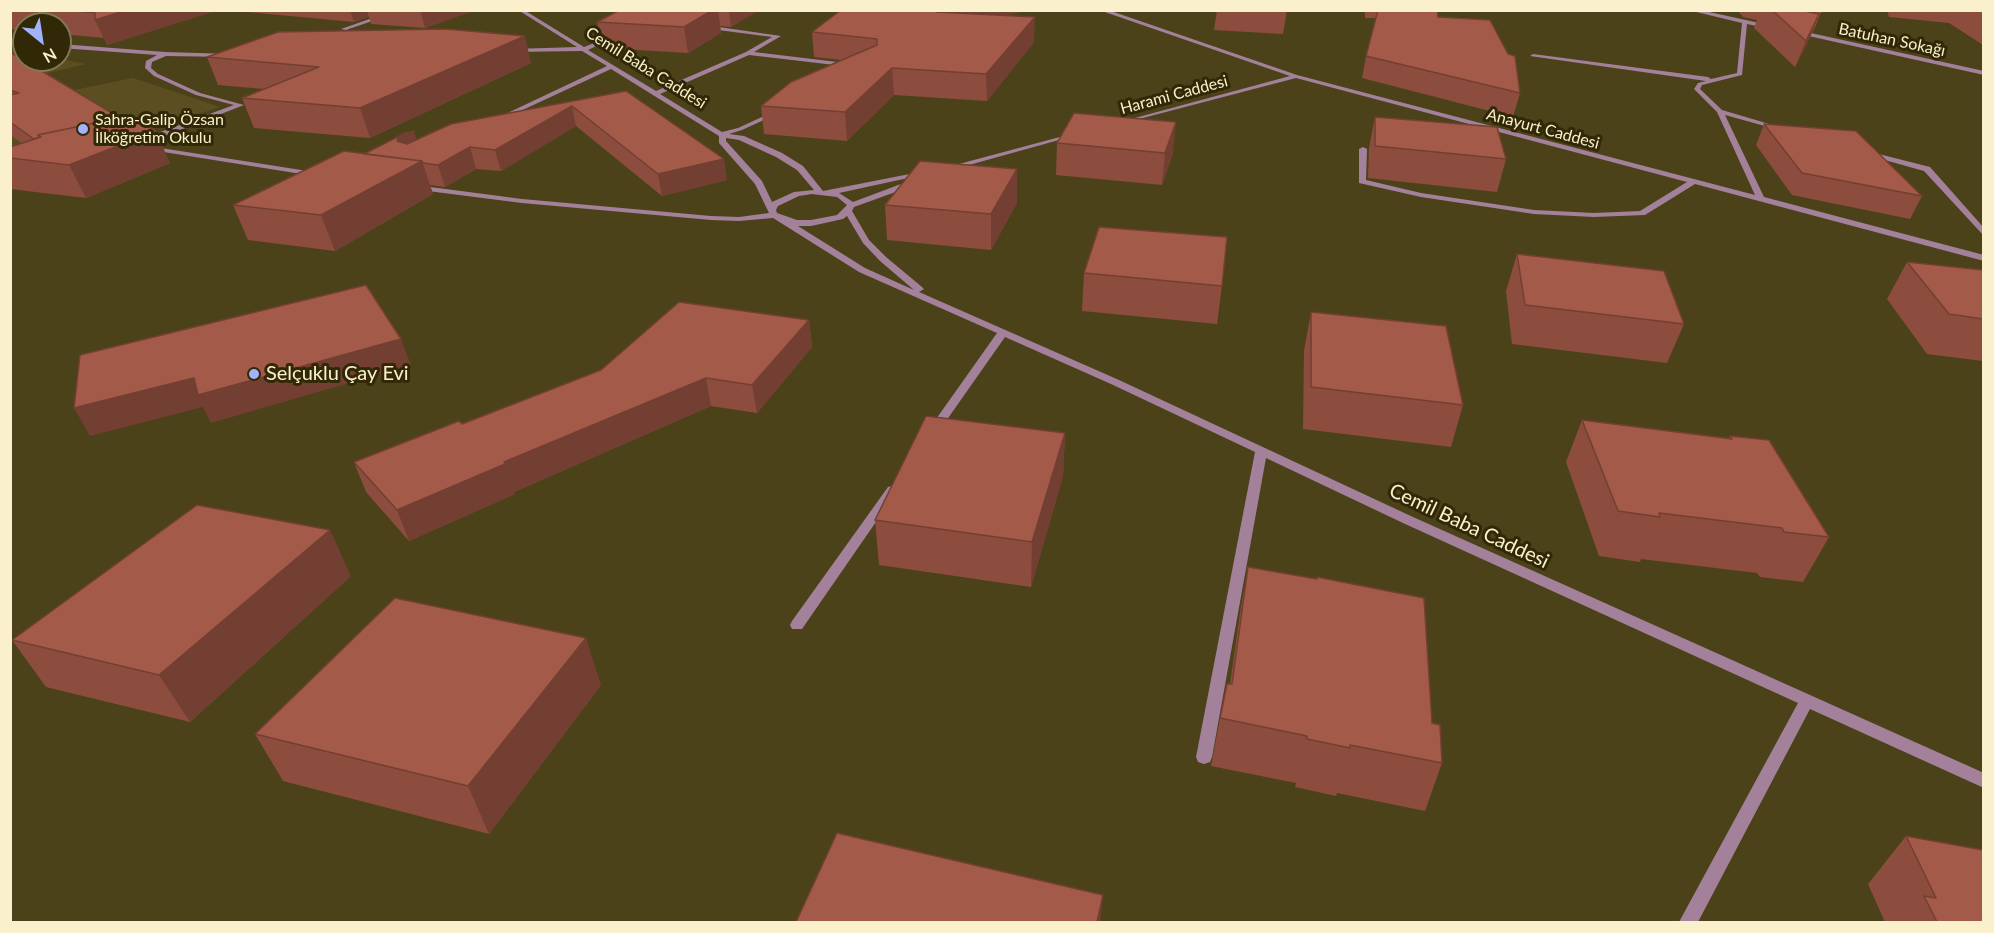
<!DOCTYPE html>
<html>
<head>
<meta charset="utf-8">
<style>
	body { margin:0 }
	#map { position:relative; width:1994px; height:933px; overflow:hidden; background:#4c4219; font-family:Lato,sans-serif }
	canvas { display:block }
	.frame { position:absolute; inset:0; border:12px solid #faf0cb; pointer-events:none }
	.north { position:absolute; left:12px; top:12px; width:60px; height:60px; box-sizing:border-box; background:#312807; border:2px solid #817855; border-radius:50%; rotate:150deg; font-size:16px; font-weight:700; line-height:24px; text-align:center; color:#faf0cb }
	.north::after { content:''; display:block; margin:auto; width:21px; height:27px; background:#a2b2fd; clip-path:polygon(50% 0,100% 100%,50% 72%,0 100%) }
</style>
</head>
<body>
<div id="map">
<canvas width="1994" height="933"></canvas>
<div class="frame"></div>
<div class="north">N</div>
</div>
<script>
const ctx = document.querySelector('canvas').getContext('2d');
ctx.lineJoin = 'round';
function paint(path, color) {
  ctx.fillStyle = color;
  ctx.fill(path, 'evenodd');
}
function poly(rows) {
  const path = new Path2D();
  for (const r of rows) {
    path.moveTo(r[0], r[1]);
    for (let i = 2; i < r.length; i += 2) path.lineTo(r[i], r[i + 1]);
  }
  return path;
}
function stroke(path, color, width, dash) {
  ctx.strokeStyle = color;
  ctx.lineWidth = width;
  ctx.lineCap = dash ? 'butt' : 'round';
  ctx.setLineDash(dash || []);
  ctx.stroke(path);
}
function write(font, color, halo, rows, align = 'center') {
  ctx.font = font + ' Lato,sans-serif';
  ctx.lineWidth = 6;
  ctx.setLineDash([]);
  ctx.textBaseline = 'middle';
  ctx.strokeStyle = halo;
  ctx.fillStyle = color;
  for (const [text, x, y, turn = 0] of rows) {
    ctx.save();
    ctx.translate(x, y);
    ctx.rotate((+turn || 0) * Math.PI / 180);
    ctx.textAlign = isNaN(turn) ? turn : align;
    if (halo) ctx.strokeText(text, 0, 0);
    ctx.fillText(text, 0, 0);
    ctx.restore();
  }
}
paint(poly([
	[10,48,24,51,24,60,60,59,86,64,11,82],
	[133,78,220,107,90,150,11,167,10,103]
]), '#5b4f21');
paint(poly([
	[395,10,404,10,346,30,341,29,395,10],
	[518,10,524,10,584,47,617,34,617,36,588,50,656,91,746,52,772,37,703,28,705,25,781,36,754,52,854,64,852,67,749,55,660,94,722,132,738,128,775,111,779,111,779,113,742,130,729,134,744,136,782,153,803,166,823,191,925,171,925,175,922,175,839,193,853,202,909,181,915,181,915,185,854,207,852,211,869,240,886,257,922,287,924,289,919,292,1119,380,1413,517,1984,773,1984,788,1810,709,1698,922,1679,922,1798,703,1403,523,1266,458,1212,757,1210,762,1204,764,1198,762,1196,757,1255,452,1111,384,1005,337,939,431,931,431,929,429,997,333,859,272,773,218,739,221,711,220,522,203,412,189,412,185,415,185,522,199,711,216,739,217,769,213,755,184,719,143,719,136,611,69,501,120,497,120,497,118,607,66,582,51,511,52,513,49,577,47,518,10],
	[726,138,739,140,776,157,797,170,814,190,794,192,772,202,762,181,726,141,726,138],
	[812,194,837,197,847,205,837,215,811,220,797,220,777,213,776,210,778,206,799,196,812,194],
	[847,216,863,243,880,261,914,290,865,268,798,226,811,226,843,219,847,216],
	[1099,10,1108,10,1297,75,1755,195,1717,112,1694,89,1698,83,1706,81,1530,56,1533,54,1708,77,1711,79,1737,73,1742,23,1688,10,1700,10,1773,26,1771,29,1747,24,1742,75,1702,85,1700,89,1722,110,1786,129,1783,131,1725,115,1764,197,1984,255,1984,261,1695,184,1645,215,1594,217,1534,214,1421,197,1359,183,1359,149,1363,147,1367,149,1366,180,1421,193,1534,210,1594,213,1640,211,1687,182,1296,78,1120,124,1120,122,1290,76,1099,10],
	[1797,30,1984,71,1984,75,1795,33,1797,30],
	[10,39,24,40,24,44,10,43,10,39],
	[60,44,165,52,231,54,229,57,166,56,152,62,151,68,158,74,200,93,244,105,147,143,141,143,141,139,234,105,196,95,154,76,145,68,146,61,157,55,60,48,60,44],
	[1071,134,1077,135,951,170,944,168,1071,134],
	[148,146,314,172,318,174,314,176,151,150,148,150,148,146],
	[1863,150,1930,167,1984,228,1984,236,1924,171,1863,154,1863,150],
	[892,486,898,490,802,629,792,629,790,625,792,621,888,487,892,486]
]), '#a3819b');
paint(poly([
	[10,10,218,10,107,45,104,38,60,34,60,24,24,24,24,30,10,29],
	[226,10,475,10,425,28,371,24,369,17,354,22],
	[620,10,759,10,731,27,720,26,721,33,688,53,603,48,597,22],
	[1217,10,1287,10,1283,34,1214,30],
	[1365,10,1437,10,1438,17,1520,93,1513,117,1362,78,1366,56,1376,18,1365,18],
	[1737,10,1823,10,1822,13,1821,12,1816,25,1795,67,1754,28,1757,20,1743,17],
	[1887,10,1983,10,1983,45,1949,23,1889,17],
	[1005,16,1034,42,987,101,894,95,847,141,764,134,761,106,842,60,814,57,812,32],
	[10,52,170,163,86,198,10,189,10,147,22,143,10,135],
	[207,57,531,63,370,138,254,128,242,98,264,89,218,85],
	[626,91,727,180,662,196,576,126,501,171,476,169,445,187,430,185,433,194,335,251,248,240,233,205,364,154,416,140],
	[1375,117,1506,159,1497,192,1368,178,1369,148],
	[1764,124,1922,196,1910,219,1792,195,1756,145],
	[1057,143,1173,153,1162,185,1056,175],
	[1017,203,991,250,887,240,885,205],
	[1517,254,1684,324,1667,363,1512,344,1506,291],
	[1907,262,1983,270,1983,361,1927,354,1887,299],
	[1084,273,1222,286,1217,324,1082,311],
	[1311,312,1463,405,1451,447,1303,429,1304,351],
	[809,320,812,347,757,413,711,406,514,492,515,494,409,541,366,492,354,462],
	[1582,420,1729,438,1730,436,1829,537,1803,582,1760,577,1757,573,1641,559,1640,562,1599,556,1566,462],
	[1065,433,1063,476,1031,587,879,565,875,520],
	[1248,567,1432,723,1442,763,1425,811,1337,793,1336,796,1295,787,1296,783,1211,766,1220,718,1230,684,1240,613],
	[351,576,190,722,46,687,12,640],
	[601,685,489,834,283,781,255,734],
	[1906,836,1983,922,1885,922,1868,884]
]), '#8c4d3e');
paint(poly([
	[127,10,218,10,107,45,95,20],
	[350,10,367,10,369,17,354,22],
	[420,10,475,10,425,28],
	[713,10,718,10,721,33,688,53,684,27],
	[729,10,759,10,731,27],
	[936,10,1032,10,937,30],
	[1819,14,1809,40,1795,67,1806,41],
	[1035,17,1034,42,987,101,986,74],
	[525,36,531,63,370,138,360,108],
	[892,68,894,95,847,141,845,112],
	[572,106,576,126,501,171,495,150],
	[1176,122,1173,153,1162,185,1165,153],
	[156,131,170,163,86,198,69,165],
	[414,131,420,152,397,141,398,138],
	[470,147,476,169,445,187,438,165],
	[724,159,727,180,662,196,658,174],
	[422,161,433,194,335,251,321,215],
	[1017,169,1017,203,991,250,991,214],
	[809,320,812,347,757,413,752,385],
	[401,339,411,365,211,423,203,407,90,436,74,408,194,378],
	[706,378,711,406,514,492,515,494,409,541,397,510,504,462],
	[1065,433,1063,476,1031,587,1032,542],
	[330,530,351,576,190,722,159,675],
	[586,638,601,685,489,834,468,786],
	[1103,895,1100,922,1097,922]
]), '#723f32');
const building = poly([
	[68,10,127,10,95,20,95,13,68,10],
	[620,10,713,10,684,27,597,22,620,10],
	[841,10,936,10,936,12,1035,17,986,74,892,68,845,112,761,106,791,82,877,45,877,39,812,32,841,10],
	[1378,10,1437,10,1438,17,1490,20,1508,54,1515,56,1520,93,1366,56,1378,10],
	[1772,10,1800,10,1819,14,1806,41,1772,10],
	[446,29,525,36,360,108,242,98,319,67,207,57,278,32,446,29],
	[10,52,122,119,119,118,38,135,39,137,34,139,10,122,10,95,19,93,10,90,10,52],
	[626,91,724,159,658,174,572,106,495,150,470,147,438,165,423,163,422,161,364,154,405,133,414,131,398,138,397,141,407,144,451,124,626,91],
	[1074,113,1176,122,1165,153,1057,143,1074,113],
	[1375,117,1497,127,1506,159,1375,146,1375,117],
	[119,118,139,122,156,131,69,165,10,158,10,147,41,137,38,135,119,118],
	[1764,124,1856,131,1922,196,1802,173,1764,124],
	[344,151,422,161,321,215,233,205,344,151],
	[920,161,1017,169,991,214,885,205,920,161],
	[1099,227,1227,237,1222,286,1084,273,1099,227],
	[1517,254,1664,271,1684,324,1525,305,1517,254],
	[1907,262,1983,270,1983,319,1949,314,1907,262],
	[366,285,401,339,198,395,194,378,74,408,80,355,366,285],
	[679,302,809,320,752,385,706,378,504,462,505,464,397,510,354,462,459,421,462,424,601,370,679,302],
	[1311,312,1446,326,1463,405,1311,387,1311,312],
	[926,416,1065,433,1032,542,875,520,926,416],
	[1582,420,1732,439,1730,436,1769,440,1829,537,1784,532,1782,528,1659,513,1660,517,1618,511,1582,420],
	[197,505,330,530,159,675,12,640,197,505],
	[1248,567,1317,579,1317,577,1424,598,1432,723,1440,725,1442,763,1350,745,1350,748,1307,739,1307,736,1220,718,1227,684,1232,684,1248,567],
	[395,598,586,638,468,786,255,734,395,598],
	[837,833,1103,895,1097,922,796,922,837,833],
	[1906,836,1983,850,1983,922,1937,922,1924,896,1936,898,1906,836]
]);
paint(building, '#a35a48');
stroke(building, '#723f32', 1.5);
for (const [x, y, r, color] of [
	[83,129,6,"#a2b2fd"],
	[254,374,6,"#a2b2fd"]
]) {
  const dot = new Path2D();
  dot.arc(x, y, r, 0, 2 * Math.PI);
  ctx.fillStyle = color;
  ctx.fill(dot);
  stroke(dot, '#312807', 2);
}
write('16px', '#faf0cb', '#312807', [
	["Batuhan Sokağı",1892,40,12],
	["Cemil Baba Caddesi",646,68,32],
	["Harami Caddesi",1174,95,-15],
	["Anayurt Caddesi",1543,129,15]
]);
write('16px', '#faf0cb', '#312807', [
	["Sahra-Galip Özsan",95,120],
	["İlköğretim Okulu",95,138]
], 'left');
write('20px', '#faf0cb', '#312807', [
	["Selçuklu Çay Evi",266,374]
], 'left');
write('20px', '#faf0cb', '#312807', [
	["Cemil Baba Caddesi",1469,526,25]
]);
</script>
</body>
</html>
